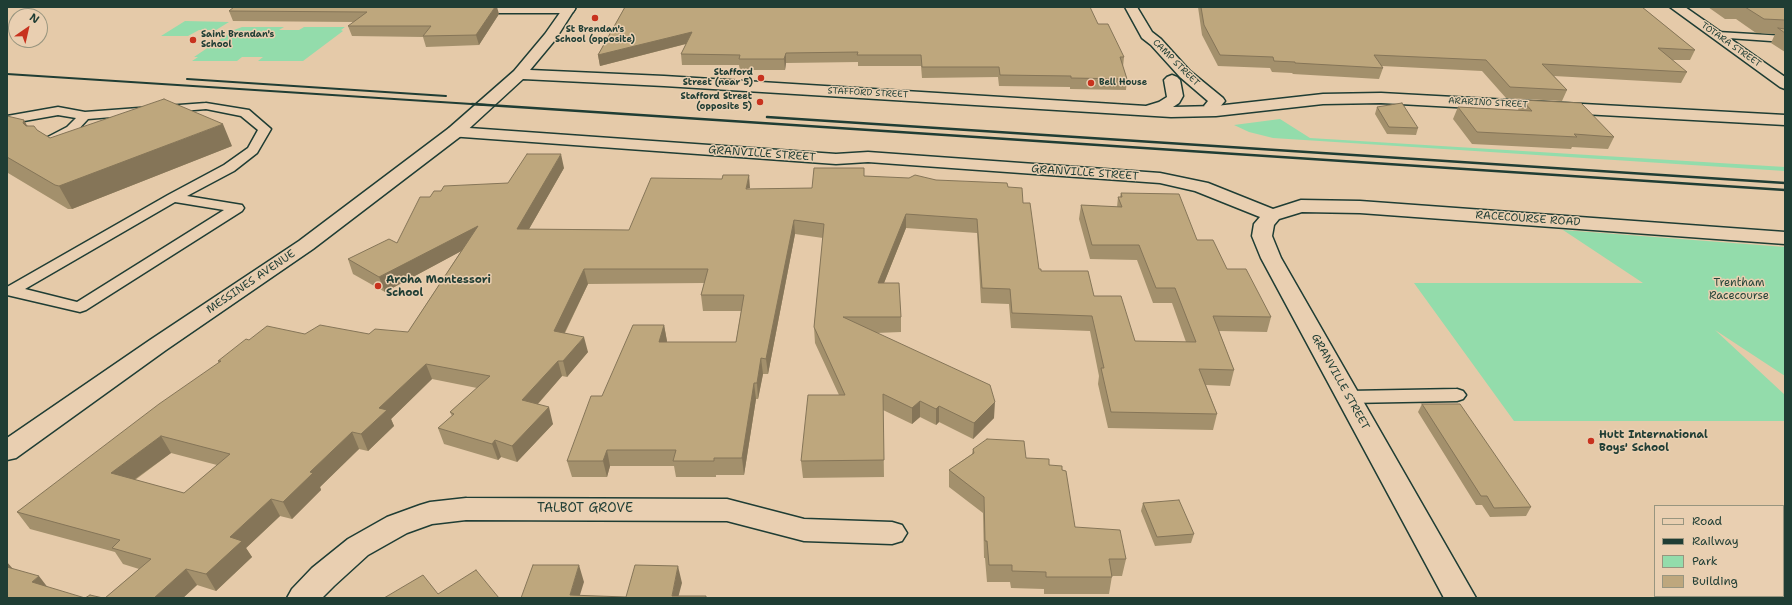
<!DOCTYPE html>
<html>
<head>
<meta charset="utf-8">
<style>
	body { margin:0 }
	#map { position:relative; width:1792px; height:605px; overflow:hidden; background:#e5caa9; font-family:"Shantell Sans",sans-serif }
	canvas { display:block }
	.frame { position:absolute; inset:0; border:8px solid #1f3d34; pointer-events:none }
	.legend { position:absolute; left:1654px; top:505px; width:130px; height:92px; box-sizing:border-box; background:#e9cfb1; border:1px solid #98957f; margin:0; padding:5px 7px; list-style:none; font-size:12px; color:#1f3d34 }
	.legend li { display:flex; align-items:center; gap:8px; height:20px }
	.legend b { width:20px; border:1px solid #98957f }
	.north { position:absolute; left:8px; top:8px; width:40px; height:40px; box-sizing:border-box; background:#e9cfb1; border:1px solid #98957f; border-radius:50%; rotate:34deg; font-size:11px; font-weight:700; line-height:16px; text-align:center; color:#1f3d34 }
	.north::after { content:''; display:block; margin:auto; width:14px; height:18px; background:#c8321e; clip-path:polygon(50% 0,100% 100%,50% 72%,0 100%) }
</style>
</head>
<body>
<div id="map">
<canvas width="1792" height="605"></canvas>
<div class="frame"></div>
<ul class="legend">
<li><b style="height:5px;background:#e9cfb1"></b>Road</li>
<li><b style="height:5px;background:#1f3d34"></b>Railway</li>
<li><b style="height:11px;background:#93dcab"></b>Park</li>
<li><b style="height:11px;background:#bea77d"></b>Building</li>
</ul>
<div class="north">N</div>
</div>
<script>
const ctx = document.querySelector('canvas').getContext('2d');
ctx.lineJoin = 'round';
function paint(path, color) {
  ctx.fillStyle = color;
  ctx.fill(path, 'evenodd');
}
function poly(rows) {
  const path = new Path2D();
  for (const r of rows) {
    path.moveTo(r[0], r[1]);
    for (let i = 2; i < r.length; i += 2) path.lineTo(r[i], r[i + 1]);
  }
  return path;
}
function stroke(path, color, width, dash) {
  ctx.strokeStyle = color;
  ctx.lineWidth = width;
  ctx.lineCap = dash ? 'butt' : 'round';
  ctx.setLineDash(dash || []);
  ctx.stroke(path);
}
function write(font, color, halo, rows, align = 'center') {
  ctx.font = font + ' "Shantell Sans",sans-serif';
  ctx.lineWidth = 3;
  ctx.setLineDash([]);
  ctx.textBaseline = 'middle';
  ctx.strokeStyle = halo;
  ctx.fillStyle = color;
  for (const [text, x, y, turn = 0] of rows) {
    ctx.save();
    ctx.translate(x, y);
    ctx.rotate((+turn || 0) * Math.PI / 180);
    ctx.textAlign = isNaN(turn) ? turn : align;
    if (halo) ctx.strokeText(text, 0, 0);
    ctx.fillText(text, 0, 0);
    ctx.restore();
  }
}
paint(poly([
	[185,21,229,22,216,30,199,30,188,36,161,36],
	[242,27,284,27,279,30,299,30,304,27,345,27,341,30,343,31,303,61,258,61,263,57,242,57,237,61,192,61,198,57,194,57,234,30],
	[1280,119,1310,138,1785,167,1785,171,1273,138,1249,132,1234,125],
	[1563,230,1785,247,1785,376,1715,330,1785,395,1785,421,1514,421,1414,283,1643,283]
]), '#93dcab');
const service = poly([
	[1718,32,1785,36,1785,42,1714,37,1713,35,1714,33,1718,32],
	[206,103,249,110,271,129,257,153,234,171,187,196,242,205,244,208,242,211,86,310,80,312,7,295,7,287,168,195,224,165,248,148,258,130,241,116,206,109,88,119,75,133,48,146,44,145,42,142,44,139,67,127,76,118,58,115,7,124,7,116,58,107,85,112,206,103],
	[175,202,224,210,77,302,25,289,175,202],
	[1457,389,1463,391,1466,395,1463,399,1457,401,1349,403,1343,401,1340,397,1343,393,1349,391,1457,389]
]);
const minor = poly([
	[463,7,573,7,575,9,573,12,568,13,468,13,463,12,461,9,463,7],
	[1125,7,1137,7,1152,32,1161,39,1190,71,1223,98,1225,101,1218,109,1212,111,1206,109,1204,106,1208,101,1180,77,1151,45,1142,38,1125,7],
	[1670,7,1685,7,1785,77,1785,89,1780,87,1670,7],
	[455,127,836,154,868,152,1160,173,1208,183,1273,209,1301,200,1360,201,1785,232,1785,244,1360,213,1302,212,1279,219,1274,225,1272,236,1281,258,1476,598,1444,598,1261,258,1252,236,1254,224,1260,217,1195,191,1160,183,868,162,836,164,449,136,447,132,449,128,455,127],
	[466,498,727,499,804,519,892,522,902,525,907,533,902,541,892,544,804,541,727,521,466,520,432,524,407,533,368,555,334,586,322,598,287,598,292,589,312,568,348,539,387,517,420,505,430,502,466,498]
]);
const tertiary = poly([
	[564,7,576,7,555,40,530,70,664,76,1146,106,1159,102,1167,97,1164,80,1167,77,1172,75,1177,77,1180,80,1183,96,1179,103,1173,107,1216,106,1323,94,1381,93,1785,115,1785,125,1381,103,1323,104,1216,116,1171,117,664,86,523,79,461,136,313,249,166,350,16,458,7,460,7,438,150,340,299,241,449,128,514,71,545,34,564,7]
]);
stroke(service, '#1f3d34', 3);
stroke(minor, '#1f3d34', 3);
stroke(tertiary, '#1f3d34', 3);
paint(service, '#e9cfb1');
paint(minor, '#e9cfb1');
paint(tertiary, '#e9cfb1');
stroke(poly([
	[7,74,487,105],
	[187,79,446,96]
]), '#1f3d34', 2);
stroke(poly([
	[472,104,1785,190],
	[767,117,1785,183]
]), '#1f3d34', 2.5);
paint(poly([
	[234,7,499,14,479,45,426,47,423,37,352,36,348,26,354,22,233,21,229,11],
	[625,7,1098,24,1124,57,1123,67,1127,79,1126,90,1070,89,1070,87,999,86,998,77,922,78,921,66,858,66,858,62,786,63,785,70,740,70,739,65,682,65,681,54,686,44,600,66,598,55],
	[1198,7,1642,7,1695,50,1690,60,1671,60,1687,72,1681,83,1554,76,1567,90,1562,101,1506,98,1482,71,1382,66,1383,68,1379,79,1293,74,1292,73,1272,72,1270,68,1218,66,1202,35],
	[1708,7,1785,7,1785,52,1771,43,1775,34,1756,33,1736,19,1725,19],
	[1522,100,1614,137,1608,149,1572,147,1571,149,1472,144,1453,119,1458,107,1518,110],
	[1377,107,1418,128,1416,135,1387,134,1375,114],
	[7,116,37,130,50,138,232,146,72,209,68,209,8,173,7,173],
	[564,168,529,229,629,230,750,189,812,188,864,168,864,176,936,180,1008,187,1023,203,1039,269,1041,271,1094,296,1135,341,1186,342,1172,303,1153,303,1137,260,1090,259,1079,219,1081,205,1117,207,1118,197,1120,197,1121,193,1197,240,1227,269,1271,317,1267,332,1219,331,1234,370,1230,386,1206,385,1217,414,1213,430,1108,428,1098,384,1099,376,1090,331,1011,328,1009,304,981,303,977,233,906,228,884,283,901,317,901,332,876,333,994,418,973,439,939,422,936,425,920,417,912,424,883,410,884,477,803,478,801,461,839,395,815,343,814,327,823,238,795,234,768,374,763,374,758,399,756,399,744,475,716,475,716,477,676,477,674,466,610,466,607,477,572,477,567,461,602,396,664,325,667,342,736,342,741,311,703,311,701,295,704,283,588,284,565,333,588,352,567,377,562,376,538,404,553,424,517,462,501,457,498,460,444,444,438,428,452,416,450,412,477,388,432,379,391,419,394,426,368,451,359,449,320,487,321,490,292,519,280,516,246,548,252,557,216,591,197,585,183,598,105,598,139,569,123,564,115,552,30,529,17,512,219,363,218,361,249,340,305,334,369,334,408,332,461,251,385,292,353,274,348,259,397,243,430,197,441,191,508,183],
	[171,453,217,465,184,493,135,480],
	[1422,404,1531,507,1526,516,1490,517,1482,505,1476,505,1418,412],
	[973,449,1026,458,1049,465,1075,527,1126,559,1122,576,1112,576,1109,594,1044,594,1044,589,1011,588,1010,582,987,582,985,558,984,558,983,513,949,487,949,470,972,454],
	[1143,503,1194,534,1191,543,1155,546,1141,511]
]), '#a3906c');
paint(poly([
	[495,7,497,7,499,14,479,45,476,35],
	[692,32,693,42,600,66,598,55],
	[786,53,786,63,785,70,784,59],
	[24,120,36,142,23,123],
	[223,124,232,146,72,209,59,186],
	[561,154,564,168,521,243,517,229],
	[749,175,750,188,746,189],
	[906,214,906,228,878,298,878,283],
	[794,220,795,234,768,374,766,359],
	[478,226,482,240,385,292,379,277],
	[584,269,588,284,558,346,554,331],
	[664,325,667,341,662,358,659,342],
	[584,337,588,352,567,377,563,361],
	[761,358,763,374,758,399,757,383],
	[558,361,562,376,527,416,522,400],
	[426,364,432,379,391,419,394,426,368,451,361,434,379,408],
	[754,383,756,399,744,475,742,458],
	[920,401,920,417,912,424,912,408],
	[995,402,994,418,973,439,974,423],
	[939,406,939,422,936,425,936,409],
	[549,407,553,424,517,462,512,446],
	[352,432,359,449,320,487,321,490,292,519,283,502,310,472],
	[161,436,171,453,121,489,111,473],
	[495,440,501,457,498,460,492,444],
	[607,450,610,466,607,477,603,461],
	[271,499,280,516,246,548,252,557,216,591,206,574,230,537],
	[7,562,19,576,7,575],
	[579,565,584,582,579,598,570,595],
	[678,566,682,583,678,598,672,596],
	[186,569,197,585,183,598,154,598],
	[39,576,52,593,32,582]
]), '#857558');
const building = poly([
	[234,7,495,7,476,35,423,36,431,26,348,26,367,12,229,11,234,7],
	[625,7,1090,7,1098,24,1108,24,1124,57,1120,57,1127,79,1071,78,1071,76,1000,75,999,67,922,67,921,55,857,55,858,52,786,53,784,59,739,59,740,55,681,54,692,32,598,55,625,7],
	[1201,7,1642,7,1695,50,1658,48,1687,72,1542,64,1567,90,1510,87,1486,60,1374,55,1383,68,1295,63,1295,62,1274,61,1273,57,1220,55,1204,25,1201,7],
	[1745,7,1785,7,1785,20,1764,19,1745,7],
	[1778,28,1785,29,1785,33,1778,28],
	[164,99,223,124,59,186,55,185,7,157,7,116,24,120,23,123,26,126,34,126,37,130,50,138,164,99],
	[1522,100,1581,103,1614,137,1574,134,1577,137,1477,132,1458,107,1532,111,1522,100],
	[1402,103,1418,128,1389,127,1377,107,1402,103],
	[527,154,561,154,517,229,629,230,651,178,722,179,723,175,749,175,746,189,812,188,814,168,864,168,864,176,909,178,915,175,936,180,1007,183,1008,187,1022,188,1023,203,1030,203,1039,269,1041,269,1041,271,1088,271,1094,296,1121,296,1135,341,1196,342,1175,288,1156,288,1139,245,1092,245,1081,205,1122,207,1118,197,1122,197,1121,193,1179,194,1197,240,1213,240,1227,269,1246,269,1271,317,1213,316,1234,370,1199,369,1217,414,1111,412,1101,368,1104,368,1092,316,1012,313,1010,289,982,288,977,219,906,214,878,283,899,283,901,317,843,317,990,385,995,402,974,423,939,406,936,409,920,401,912,408,883,394,884,460,801,461,808,395,845,395,814,327,824,224,794,220,766,359,761,358,757,383,754,383,742,458,714,458,714,461,673,461,676,450,607,450,603,461,567,461,591,396,602,396,633,325,664,325,659,342,736,342,744,295,701,295,708,269,584,269,554,331,584,337,563,361,558,361,522,400,549,407,512,446,495,440,492,444,438,428,454,414,450,412,490,376,426,364,379,408,387,410,361,434,352,432,310,472,313,473,283,502,271,499,230,537,242,541,206,574,186,569,154,598,105,598,151,559,112,548,120,540,17,512,159,404,221,361,218,361,246,339,249,340,267,326,305,334,320,325,369,334,375,329,408,332,478,226,379,277,348,259,389,239,397,243,420,197,430,197,434,191,441,191,444,186,508,183,527,154],
	[161,436,230,454,184,493,111,473,161,436],
	[1422,404,1460,404,1531,507,1494,508,1487,496,1481,496,1422,404],
	[987,439,1024,441,1026,458,1049,459,1049,465,1062,466,1062,470,1066,471,1075,527,1120,530,1126,559,1109,559,1112,577,1046,577,1046,572,1012,571,1012,565,989,565,987,541,985,541,984,497,949,470,974,453,973,449,987,439],
	[1179,500,1194,534,1157,537,1143,503,1179,500],
	[533,565,579,565,570,595,626,597,635,565,678,566,672,596,706,596,706,598,521,598,533,565],
	[7,567,39,576,32,582,85,598,7,598,7,567],
	[476,570,499,598,384,598,423,575,438,594,476,570],
	[90,595,103,598,85,598,90,595],
	[1764,596,1776,596,1781,598,1763,598,1764,596]
]);
paint(building, '#bea77d');
stroke(building, '#857558', 1);
for (const [x, y, r, color] of [
	[595,18,4,"#c8321e"],
	[193,40,4,"#c8321e"],
	[761,78,4,"#c8321e"],
	[1091,83,4,"#c8321e"],
	[760,102,4,"#c8321e"],
	[378,286,4,"#c8321e"],
	[1591,441,4,"#c8321e"]
]) {
  const dot = new Path2D();
  dot.arc(x, y, r, 0, 2 * Math.PI);
  ctx.fillStyle = color;
  ctx.fill(dot);
  stroke(dot, '#e9cfb1', 1.5);
}
write('bold 9px', '#1f3d34', '#e9cfb1', [
	["St Brendan's",595,30,"center"],
	["School (opposite)",595,40,"center"],
	["Saint Brendan's",201,35],
	["School",201,45],
	["Stafford",753,73,"right"],
	["Street (near 5)",753,83,"right"],
	["Bell House",1099,83],
	["Stafford Street",752,97,"right"],
	["(opposite 5)",752,107,"right"]
], 'left');
write('9px', '#1f3d34', '#e9cfb1', [
	["TOTARA STREET",1731,45,35],
	["CAMP STREET",1176,63,45],
	["STAFFORD STREET",868,93,3],
	["ARARINO STREET",1488,103,3]
]);
write('11px', '#1f3d34', '#e9cfb1', [
	["GRANVILLE STREET",762,154,4],
	["GRANVILLE STREET",1085,173,4],
	["RACECOURSE ROAD",1528,219,4],
	["MESSINES AVENUE",251,282,-34],
	["GRANVILLE STREET",1340,382,61]
]);
write('bold 11px', '#1f3d34', '#e9cfb1', [
	["Aroha Montessori",386,280],
	["School",386,293],
	["Hutt International",1599,435],
	["Boys' School",1599,448]
], 'left');
write('11px', '#25453a', '#e9cfb1', [
	["Trentham",1739,283],
	["Racecourse",1739,296]
]);
write('13px', '#1f3d34', '#e9cfb1', [
	["TALBOT GROVE",585,509]
]);
</script>
</body>
</html>
